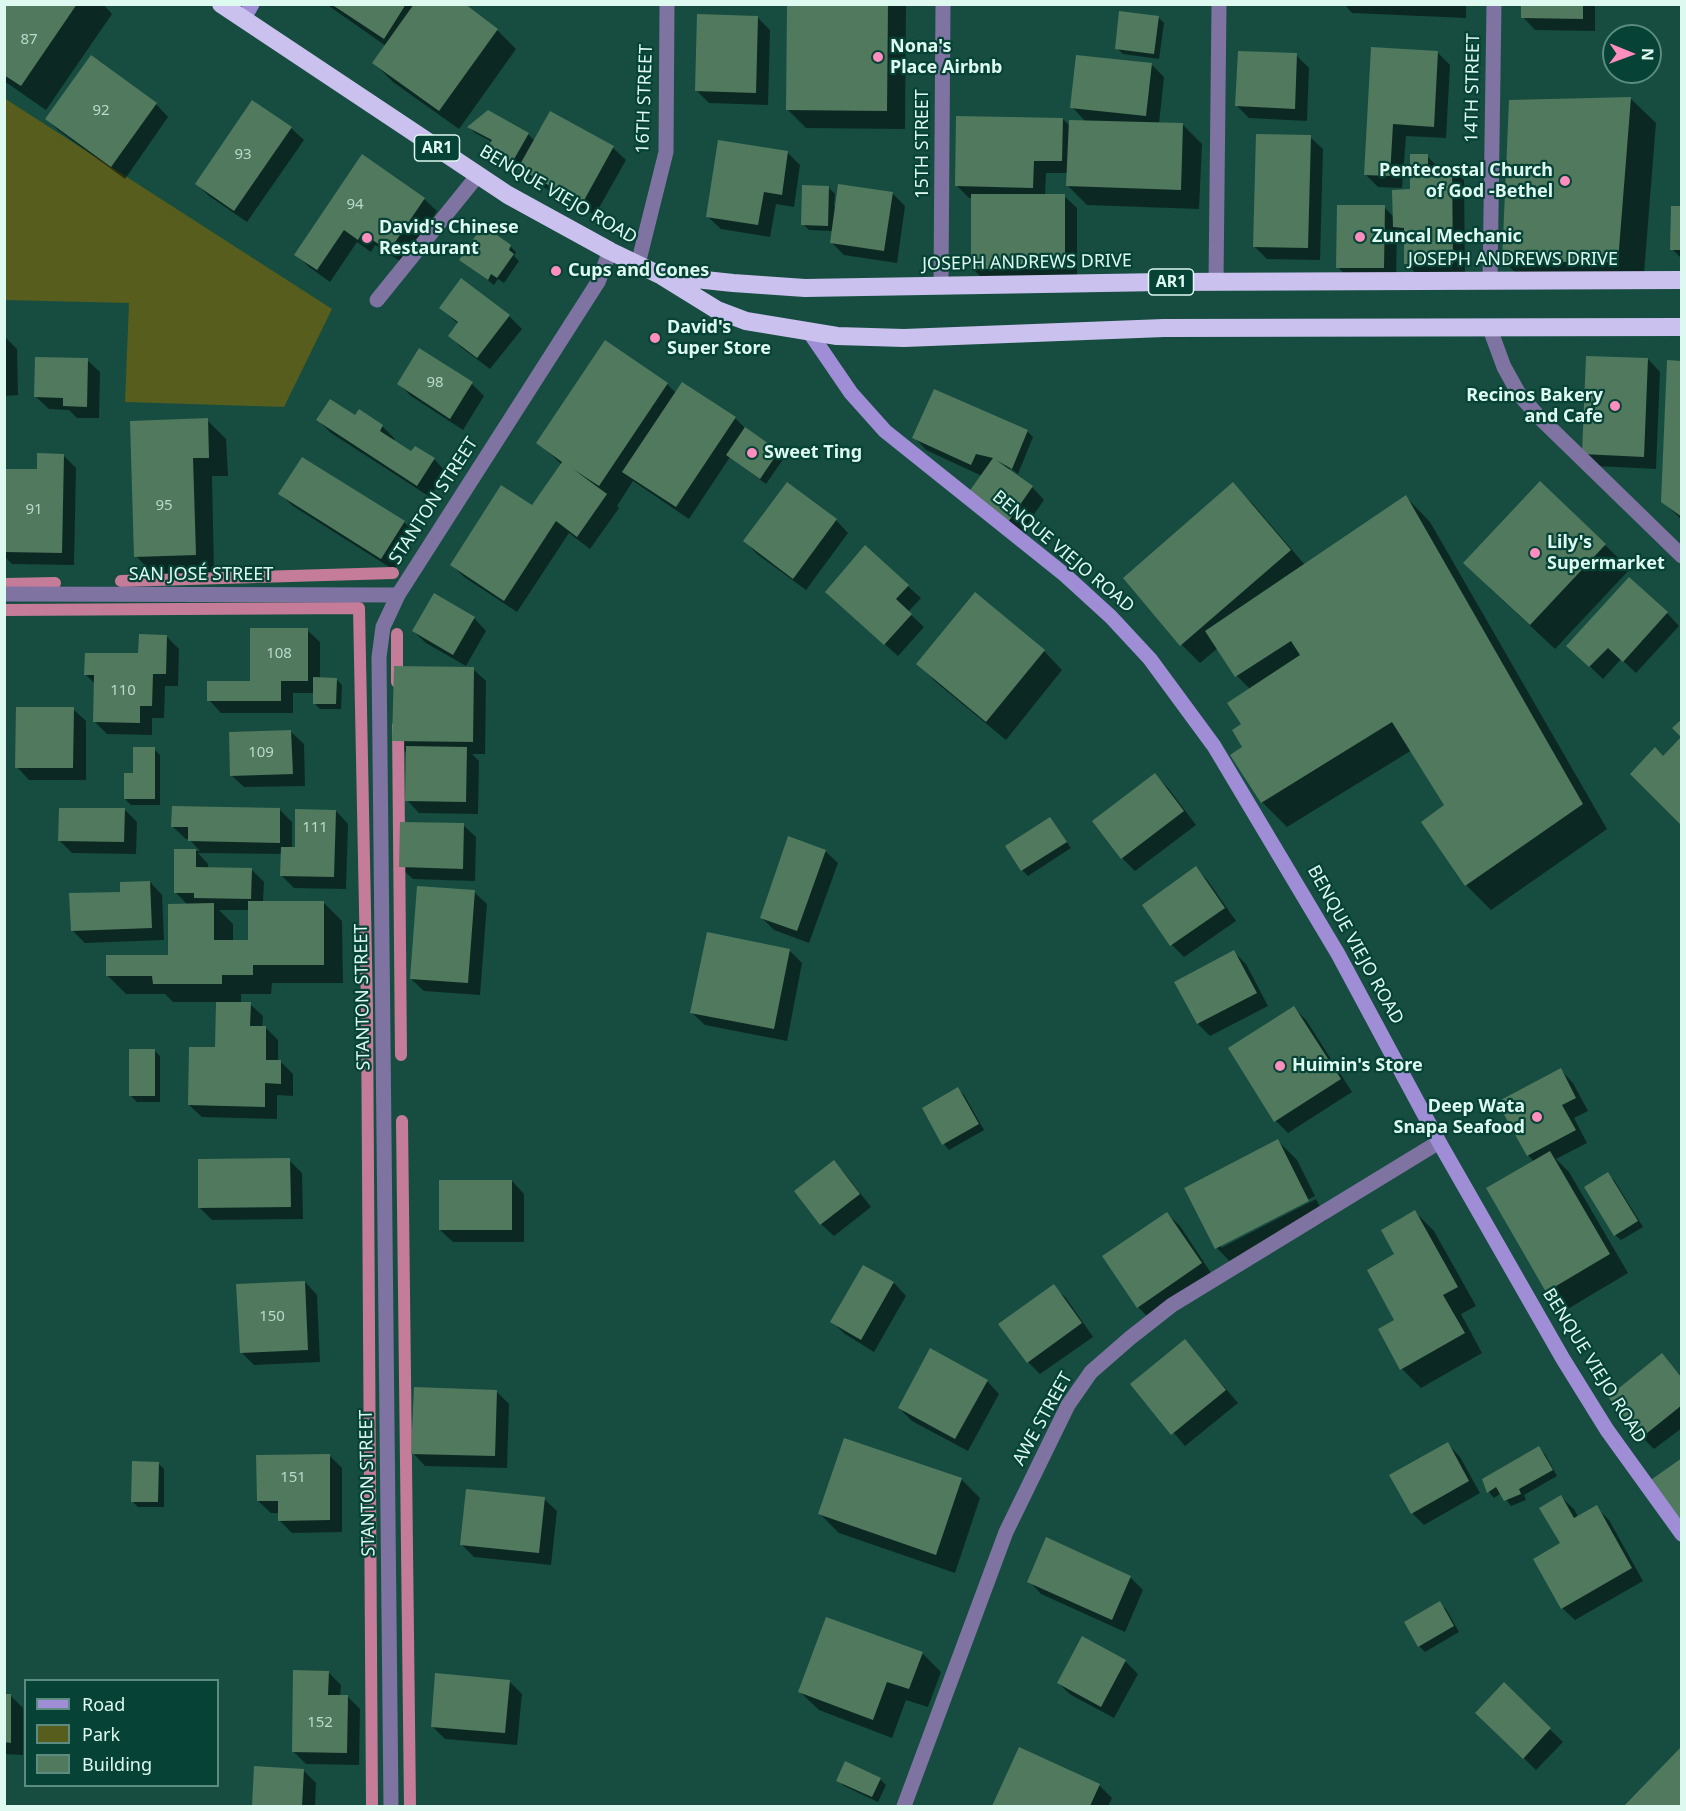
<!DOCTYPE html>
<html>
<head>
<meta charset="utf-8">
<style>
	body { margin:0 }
	#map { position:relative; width:1686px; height:1811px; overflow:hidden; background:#164d40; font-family:"Noto Sans",sans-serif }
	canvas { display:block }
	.frame { position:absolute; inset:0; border:6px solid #def9f0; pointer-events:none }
	.legend { position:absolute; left:24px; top:1679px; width:195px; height:108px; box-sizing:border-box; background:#064236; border:2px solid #5c8b80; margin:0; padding:8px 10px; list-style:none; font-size:18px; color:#def9f0 }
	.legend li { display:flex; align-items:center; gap:12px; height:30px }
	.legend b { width:30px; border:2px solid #5c8b80 }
	.north { position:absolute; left:1602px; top:24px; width:60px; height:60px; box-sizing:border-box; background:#064236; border:2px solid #5c8b80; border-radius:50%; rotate:91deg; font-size:16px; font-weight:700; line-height:24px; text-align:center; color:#def9f0 }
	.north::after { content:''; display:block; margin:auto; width:21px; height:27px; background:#fe8ebd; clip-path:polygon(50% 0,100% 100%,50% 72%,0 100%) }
</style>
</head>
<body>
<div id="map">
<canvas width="1686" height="1811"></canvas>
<div class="frame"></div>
<ul class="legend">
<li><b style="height:8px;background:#9f8dd6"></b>Road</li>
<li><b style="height:16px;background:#575d1d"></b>Park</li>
<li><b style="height:16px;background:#51795e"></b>Building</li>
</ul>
<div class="north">N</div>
</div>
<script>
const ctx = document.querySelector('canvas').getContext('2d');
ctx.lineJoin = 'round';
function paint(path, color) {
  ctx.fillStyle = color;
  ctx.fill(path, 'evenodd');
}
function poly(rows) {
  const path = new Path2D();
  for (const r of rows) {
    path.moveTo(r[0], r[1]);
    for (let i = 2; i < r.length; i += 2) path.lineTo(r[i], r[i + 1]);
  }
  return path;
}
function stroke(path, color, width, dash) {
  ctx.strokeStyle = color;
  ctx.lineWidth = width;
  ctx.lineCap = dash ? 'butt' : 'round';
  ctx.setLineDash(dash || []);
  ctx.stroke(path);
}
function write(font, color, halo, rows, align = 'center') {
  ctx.font = font + ' "Noto Sans",sans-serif';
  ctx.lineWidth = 4.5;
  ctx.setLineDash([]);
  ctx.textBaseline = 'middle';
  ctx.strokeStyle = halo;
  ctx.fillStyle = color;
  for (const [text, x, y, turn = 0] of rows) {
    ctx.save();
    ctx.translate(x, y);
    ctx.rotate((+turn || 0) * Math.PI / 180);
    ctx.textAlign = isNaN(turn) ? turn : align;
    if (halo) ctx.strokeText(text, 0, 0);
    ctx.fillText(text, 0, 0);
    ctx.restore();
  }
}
paint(poly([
	[4,98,332,309,284,407,125,402,129,303,5,300]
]), '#575d1d');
paint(poly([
	[4,4,103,4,112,14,46,110,4,81],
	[326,4,463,4,497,30,516,49,459,129,393,82,374,63,386,46],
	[788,4,906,4,905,129,806,128,787,109],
	[1344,4,1466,4,1466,18,1352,13],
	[1523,4,1595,4,1595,31,1535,30,1523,17],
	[757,17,770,30,768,105,709,103,697,91],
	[1158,17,1164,23,1159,59,1123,54,1117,48],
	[1373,49,1437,52,1450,65,1446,138,1406,136,1402,188,1378,187,1365,174],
	[1296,55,1309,68,1307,121,1249,118,1237,106],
	[1151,64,1164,77,1159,124,1183,125,1202,144,1199,209,1087,205,1068,186,1068,173,1046,173,1045,196,1064,196,1077,208,1077,281,985,281,972,268,972,198,969,198,957,186,1063,119,1070,126,1086,122,1072,107],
	[1631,99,1656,123,1643,286,1528,286,1504,261],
	[156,104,168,117,125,179,59,131,47,119],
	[469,127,528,134,535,141,613,148,626,160,595,215,532,181,518,167,515,173,492,160,486,154,492,142,475,133],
	[291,128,304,140,247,222,209,196,197,184],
	[1310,137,1323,149,1320,260,1267,259,1254,246],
	[788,153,800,165,794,207,776,204,770,237,721,229,708,217],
	[362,156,424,199,437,211,403,263,375,245,371,252,357,242,330,282,309,267,296,254],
	[1427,156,1439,168,1451,168,1464,180,1465,276,1419,276,1406,264,1405,238,1397,229,1396,280,1350,280,1338,267,1384,207,1394,217,1412,191],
	[829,188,835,194,834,206,892,193,905,206,897,263,844,255,831,242,833,231,809,230,803,224],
	[1682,208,1682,259,1672,249],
	[510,246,516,252,514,256,519,261,504,283,498,279,494,285,461,260],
	[441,308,509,316,522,329,490,369,462,348,450,336,458,324],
	[4,336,17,349,18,395,4,396],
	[606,342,667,384,676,393,735,418,748,431,784,458,766,484,730,457,689,519,633,481,617,506,619,508,590,549,569,533,517,612,464,577,451,564,532,508,562,465,538,442],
	[1648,359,1660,372,1656,469,1596,466,1583,453],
	[87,360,100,372,99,418,77,418,69,410,49,409,36,397],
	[1682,362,1682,520,1663,502],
	[398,383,472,384,484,396,463,430,411,396],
	[935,391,1027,431,1033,437,1018,474,1010,468,1008,470,1032,487,1044,500,1019,536,980,509,982,476,926,450,914,437],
	[356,417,382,426,395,439,393,441,412,454,434,459,446,472,430,497,331,433,318,420],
	[207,420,226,439,228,476,212,476,214,573,154,575,136,556],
	[63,455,76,468,74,565,12,564,4,556,4,470,38,471],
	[1233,485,1252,503,1305,565,1406,497,1430,522,1607,829,1491,910,1466,885,1423,822,1446,805,1412,750,1287,827,1262,802,1244,747,1243,725,1250,689,1237,676,1218,648,1200,663,1181,644],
	[280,494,404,522,416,534,394,570,293,506],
	[836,520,848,533,806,590,757,554,745,541],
	[1605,545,1630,569,1555,649,1490,588],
	[865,548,921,598,908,612,924,627,898,656,839,604],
	[1667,613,1679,626,1636,673,1621,659,1603,679,1581,658],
	[474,618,486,631,466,666,426,643,413,631],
	[307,630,320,642,320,679,336,679,342,685,341,709,320,709,314,703,314,693,293,693,293,713,221,713,209,700,251,683],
	[166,636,179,649,178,686,165,686,164,718,152,718,152,735,107,734,95,722,95,684,86,675,140,655],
	[1044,651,1062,670,1006,740,937,683,918,664],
	[473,669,486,681,485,754,472,754,479,761,478,814,419,813,407,800,406,753,394,740],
	[73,709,86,721,86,780,29,780,17,767],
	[291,732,304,744,305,786,244,787,231,775],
	[154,749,160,755,160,805,131,805,125,799],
	[1155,775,1168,788,1196,825,1135,871,1122,858,1095,822],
	[124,809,137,822,136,854,72,853,60,841],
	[279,809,292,822,292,849,296,849,336,811,348,824,346,889,294,888,281,875,282,854,198,853,208,864,208,869,251,869,264,882,263,902,323,902,342,921,343,983,272,983,271,994,241,994,241,1004,250,1004,263,1016,262,1028,266,1028,278,1040,278,1061,280,1061,293,1074,293,1096,277,1095,277,1119,202,1117,189,1105,217,1049,217,1002,173,1002,165,994,126,994,107,975,169,957,188,905,175,892,176,851,200,851,189,839,186,839,173,827],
	[219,910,250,910,250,942,233,942,233,924],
	[1050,819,1071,848,1028,876,1022,870],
	[463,825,476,837,475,881,413,879,400,867],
	[825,851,838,863,809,943,774,930,761,917],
	[1196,868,1208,881,1236,921,1184,957,1172,945],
	[150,882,162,895,164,940,85,943,72,930,122,893],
	[474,892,487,904,480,995,424,991,411,979],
	[789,950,802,963,787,1041,705,1025,692,1013],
	[1234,952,1246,964,1268,1006,1210,1036,1198,1024],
	[1294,1008,1306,1020,1352,1092,1288,1133,1276,1121],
	[154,1050,160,1056,160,1102,137,1102,131,1096],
	[1561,1070,1573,1083,1588,1111,1574,1118,1587,1143,1556,1159,1569,1172,1628,1273,1566,1310,1547,1291,1488,1189,1534,1162,1528,1155],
	[958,1089,964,1095,984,1130,949,1150,944,1144],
	[1278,1141,1297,1160,1315,1196,1221,1244,1221,1248,1316,1199,1327,1220,1235,1267,1217,1248,1186,1188],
	[289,1160,302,1173,303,1219,212,1220,200,1208],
	[834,1162,846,1175,871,1207,834,1236,821,1224],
	[1608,1174,1614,1180,1643,1227,1621,1240,1615,1235],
	[512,1181,524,1194,524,1242,453,1242,440,1230],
	[1415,1212,1434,1231,1476,1306,1461,1314,1482,1353,1421,1388,1402,1369,1380,1330,1396,1320,1397,1255],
	[1167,1214,1180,1226,1213,1276,1150,1319,1138,1307],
	[863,1267,894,1283,906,1296,874,1352,845,1334,832,1322],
	[305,1282,317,1295,320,1362,254,1365,241,1352],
	[1053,1286,1066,1298,1093,1337,1040,1374,1028,1362],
	[1185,1341,1238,1403,1185,1446,1132,1384],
	[1662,1355,1682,1377,1682,1428,1654,1449,1642,1437],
	[987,1381,999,1394,968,1451,912,1421,899,1408],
	[497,1392,509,1404,507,1468,425,1466,413,1453],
	[1448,1444,1460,1457,1480,1493,1424,1525,1412,1513],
	[1539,1448,1545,1454,1557,1476,1524,1495,1526,1500,1511,1506,1501,1493,1494,1498,1489,1492,1483,1480],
	[329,1455,342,1468,342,1532,292,1533,279,1520,279,1513,271,1513,258,1501],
	[158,1463,164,1469,164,1507,138,1507,132,1501],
	[961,1479,980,1498,955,1573,839,1533,820,1514],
	[1561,1497,1574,1509,1578,1517,1596,1507,1609,1520,1643,1581,1575,1620,1562,1608],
	[544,1499,557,1511,551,1565,474,1557,461,1544],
	[1047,1539,1131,1578,1143,1590,1125,1632,1041,1594,1029,1581],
	[1440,1603,1446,1609,1459,1632,1425,1652,1419,1646],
	[922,1653,941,1672,928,1707,906,1700,892,1738,819,1710,800,1692],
	[1125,1661,1138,1674,1114,1718,1071,1695,1058,1683],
	[328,1672,341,1685,340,1696,347,1696,360,1709,359,1765,306,1764,293,1751],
	[509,1681,522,1694,517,1745,445,1739,432,1726],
	[1504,1685,1563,1742,1536,1770,1478,1713],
	[4,1696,11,1696,23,1708,23,1755,4,1754],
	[1682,1748,1682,1806,1626,1806],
	[1020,1749,1099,1785,1112,1798,1108,1806,993,1806],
	[255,1768,303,1770,316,1783,315,1806,253,1806],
	[880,1779,886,1785,878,1802,844,1786,838,1780]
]), '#0007');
stroke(poly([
	[121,581,393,573],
	[6,584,55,583],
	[4,610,359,608,367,1010,372,1806],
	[397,634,397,682],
	[398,726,401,1055],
	[402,1121,410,1806]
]), '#c47c98', 12);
paint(poly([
	[4,4,77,4,21,86,4,75],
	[331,4,406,4,384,39],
	[414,4,465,4,498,29,439,111,372,63],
	[787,4,888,4,887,111,786,110],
	[1521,4,1583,4,1583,19,1521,18],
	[1119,11,1159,16,1154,54,1115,49],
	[697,14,758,16,756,93,695,91],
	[1371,47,1438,51,1434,127,1393,124,1390,176,1364,175],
	[1238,51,1297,53,1295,109,1235,106],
	[91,55,157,103,111,167,45,119],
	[1076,55,1152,63,1146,116,1070,108],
	[1631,97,1618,262,1502,262,1509,100],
	[252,100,292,127,234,211,195,184],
	[488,110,529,133,509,168,484,154,492,140,467,127],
	[550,111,614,146,582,204,518,168],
	[956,116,1063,118,1062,161,1034,161,1033,188,955,186],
	[1069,120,1183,123,1181,190,1066,186],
	[1256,134,1311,135,1308,248,1253,247],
	[718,140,788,151,782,195,764,192,758,225,706,217],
	[362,154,425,198,389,251,362,233,358,240,344,230,317,270,294,255],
	[1410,154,1428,154,1428,166,1452,166,1453,264,1404,264,1404,228,1393,227,1392,190,1410,189],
	[838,184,893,192,884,251,830,243],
	[802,185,829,186,828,226,801,225],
	[971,194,1065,194,1065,269,971,269],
	[1337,205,1385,205,1384,268,1336,268],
	[1671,206,1682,206,1682,250,1670,250],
	[483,225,511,245,509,250,514,254,497,278,491,274,488,280,459,260],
	[461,278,510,315,477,358,448,336,458,322,439,308],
	[605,340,668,383,599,486,573,469,607,494,577,537,556,521,504,601,450,565,501,485,532,505,562,462,536,443],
	[419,348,473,382,450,419,397,384],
	[1586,356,1648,358,1644,457,1582,454],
	[35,357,88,358,87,407,63,406,63,398,34,397],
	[1667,360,1682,361,1682,517,1661,502],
	[682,382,736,417,676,507,622,472],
	[934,389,1028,430,1012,469,996,460,1033,486,1006,525,966,496,993,458,976,454,971,465,912,438],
	[330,399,355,415,359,409,383,425,380,431,411,451,415,446,435,458,417,486,316,420],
	[208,418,209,458,193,458,196,555,134,557,130,421],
	[745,427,779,451,760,479,726,455],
	[37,453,64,454,62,553,5,552,5,469,37,469],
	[302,457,405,521,381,559,278,494],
	[1540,481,1606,544,1530,625,1463,563],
	[787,482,837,519,793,579,743,541],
	[1233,482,1291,550,1180,646,1123,578],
	[1406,495,1583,804,1465,886,1421,822,1444,805,1392,722,1261,803,1230,755,1242,747,1232,730,1241,724,1227,703,1300,655,1291,641,1235,677,1205,631],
	[865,545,909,585,896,599,912,614,884,645,825,592],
	[1629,577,1668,612,1623,662,1608,648,1589,667,1566,646],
	[975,592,1045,650,986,722,916,664],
	[434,593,475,617,453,655,412,631],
	[250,628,308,628,308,681,281,681,281,701,207,701,207,681,250,681],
	[139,634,167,635,166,674,153,674,152,706,140,706,140,723,93,722,94,675,84,675,85,653,138,653],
	[394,666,474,667,473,742,392,741],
	[313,677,337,678,336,704,313,704],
	[16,707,74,707,73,768,15,768],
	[1682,719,1682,826,1630,774,1655,747,1663,756,1681,737,1672,728],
	[291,730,293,774,230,776,229,732],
	[406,746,467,747,466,802,405,801],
	[133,747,155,747,155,799,124,799,124,773,133,773],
	[1155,773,1184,811,1121,859,1092,821],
	[172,806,280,808,280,843,188,841,188,827,171,827],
	[59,808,125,808,124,842,58,841],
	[295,809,336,810,334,877,280,876,281,847,295,847],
	[1050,817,1067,842,1021,871,1005,846],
	[400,822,464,823,463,869,399,867],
	[788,836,826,850,797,931,760,918],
	[174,849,196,849,196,867,252,868,251,899,194,898,194,893,174,893],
	[1196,866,1225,908,1170,946,1142,905],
	[150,881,152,928,71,931,69,893,120,892,120,882],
	[417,886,475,890,468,983,410,979],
	[248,901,324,901,324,965,253,965,253,975,222,975,222,984,153,984,152,976,106,976,106,955,168,955,168,904,214,903,214,940,248,940],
	[707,932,790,949,774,1029,690,1013],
	[1234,950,1257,993,1197,1024,1174,982],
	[216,1002,251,1002,250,1026,266,1026,266,1060,281,1060,281,1084,265,1083,265,1107,188,1105,189,1047,215,1047],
	[1294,1006,1341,1079,1274,1122,1228,1048],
	[129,1049,155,1049,155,1096,129,1096],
	[1561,1068,1576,1098,1562,1105,1576,1130,1527,1156,1497,1102],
	[958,1087,979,1124,942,1145,922,1108],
	[1278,1139,1309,1201,1215,1249,1184,1188],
	[1550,1151,1610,1254,1546,1292,1486,1188],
	[290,1158,291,1207,198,1208,198,1159],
	[834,1160,860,1194,820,1225,794,1191],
	[1608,1172,1638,1221,1614,1236,1584,1187],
	[439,1180,512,1180,512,1230,439,1230],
	[1415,1210,1458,1287,1443,1295,1465,1333,1400,1370,1378,1329,1394,1320,1367,1270,1394,1254,1381,1230],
	[1167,1212,1202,1263,1137,1308,1102,1256],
	[863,1265,894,1282,861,1340,830,1322],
	[305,1281,308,1350,240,1353,236,1284],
	[1054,1284,1082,1323,1027,1363,998,1324],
	[1185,1339,1226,1390,1171,1435,1130,1384],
	[930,1348,988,1380,955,1439,898,1408],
	[1662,1353,1682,1378,1682,1405,1641,1438,1608,1397],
	[414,1387,497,1390,495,1456,411,1454],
	[844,1438,962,1478,936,1555,818,1514],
	[1448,1442,1469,1481,1411,1514,1389,1475],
	[1539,1446,1553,1470,1519,1489,1521,1494,1504,1501,1496,1487,1487,1493,1482,1479],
	[330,1454,330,1520,278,1521,278,1501,257,1501,256,1455],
	[1682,1458,1682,1537,1645,1484],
	[132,1461,159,1462,158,1502,131,1502],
	[466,1489,545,1497,539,1553,460,1545],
	[1561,1495,1574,1518,1597,1505,1632,1568,1561,1609,1533,1559,1560,1543,1539,1508],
	[1046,1537,1131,1576,1112,1620,1027,1582],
	[1440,1601,1454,1626,1418,1647,1404,1622],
	[826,1617,923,1652,909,1689,887,1682,873,1720,798,1692],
	[1082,1636,1126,1660,1101,1707,1057,1683],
	[293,1670,329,1671,328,1695,348,1695,347,1753,292,1752],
	[435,1673,510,1680,505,1733,431,1727],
	[1504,1682,1551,1728,1523,1759,1475,1713],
	[4,1694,11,1694,11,1743,4,1742],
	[1682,1746,1682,1806,1624,1806],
	[1019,1747,1100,1784,1090,1806,992,1806],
	[845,1761,881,1778,872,1797,836,1781],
	[254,1766,304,1769,302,1806,252,1806]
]), '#51795e');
stroke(poly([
	[377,300,478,175]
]), '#7e73a1', 15);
stroke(poly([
	[638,264,666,152,667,4],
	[1490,281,1494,4],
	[1216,282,1219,4],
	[941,284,943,4],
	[1490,329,1504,367,1519,394,1538,416,1682,556],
	[4,594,398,595],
	[391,1806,379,657,383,627,398,595,598,282,610,251],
	[904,1806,1006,1532,1068,1405,1091,1372,1130,1338,1172,1305,1439,1142]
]), '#7e73a1', 15);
stroke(poly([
	[243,20,252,4],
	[810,333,851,393,885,431,1065,575,1111,617,1150,659,1214,746,1338,954,1439,1142,1563,1359,1607,1430,1682,1534]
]), '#9f8dd6', 15);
stroke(poly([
	[221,4,508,195,610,251,662,276,717,310,746,321,837,336,904,338,1164,328,1682,327],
	[667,276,733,283,805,288,1162,282,1682,280]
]), '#cbc1ee', 18);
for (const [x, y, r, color] of [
	[878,57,6,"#fe8ebd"],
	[1565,181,6,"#fe8ebd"],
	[1360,237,6,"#fe8ebd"],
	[367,238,6,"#fe8ebd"],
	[556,271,6,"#fe8ebd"],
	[655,338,6,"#fe8ebd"],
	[1615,406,6,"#fe8ebd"],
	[752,453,6,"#fe8ebd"],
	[1535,553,6,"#fe8ebd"],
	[1280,1066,6,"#fe8ebd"],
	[1537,1117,6,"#fe8ebd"]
]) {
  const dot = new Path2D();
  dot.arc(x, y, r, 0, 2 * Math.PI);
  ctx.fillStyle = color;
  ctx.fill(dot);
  stroke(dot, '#064236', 2);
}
write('15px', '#bbd9cc', null, [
	["87",29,40],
	["92",101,111],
	["93",243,155],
	["94",355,205],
	["98",435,383],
	["95",164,506],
	["91",34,510],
	["108",279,654],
	["110",123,691],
	["109",261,753],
	["111",315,828],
	["150",272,1317],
	["151",293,1478],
	["152",320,1723]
]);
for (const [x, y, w] of [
	[437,148,45],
	[1171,282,45]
]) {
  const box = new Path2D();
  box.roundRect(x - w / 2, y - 13, w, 26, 4.5);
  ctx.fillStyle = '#064236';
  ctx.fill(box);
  stroke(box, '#def9f0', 1.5);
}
write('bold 16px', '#def9f0', null, [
	["AR1",437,148],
	["AR1",1171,282]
]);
write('bold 18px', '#def9f0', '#064236', [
	["Nona's",890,47],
	["Place Airbnb",890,68],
	["Pentecostal Church",1553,171,"right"],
	["of God -Bethel",1553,192,"right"],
	["David's Chinese",379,228],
	["Restaurant",379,249],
	["Zuncal Mechanic",1372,237],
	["Cups and Cones",568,271],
	["David's",667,328],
	["Super Store",667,349],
	["Recinos Bakery",1603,396,"right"],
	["and Cafe",1603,417,"right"],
	["Sweet Ting",764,453],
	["Lily's",1547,543],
	["Supermarket",1547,564],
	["Huimin's Store",1292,1066],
	["Deep Wata",1525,1107,"right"],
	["Snapa Seafood",1525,1128,"right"]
], 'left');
write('18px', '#def9f0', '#064236', [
	["14TH STREET",1473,88,-89],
	["16TH STREET",645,99,-88],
	["15TH STREET",923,144,-90],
	["BENQUE VIEJO ROAD",558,195,30],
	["JOSEPH ANDREWS DRIVE",1513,260],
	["JOSEPH ANDREWS DRIVE",1027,263,-1],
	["STANTON STREET",434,501,-57],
	["BENQUE VIEJO ROAD",1063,552,40],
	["SAN JOSÉ STREET",201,575],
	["BENQUE VIEJO ROAD",1355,945,61],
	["STANTON STREET",363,997,-91],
	["BENQUE VIEJO ROAD",1594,1366,58],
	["AWE STREET",1043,1419,-61],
	["STANTON STREET",368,1483,-91]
]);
</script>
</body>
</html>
